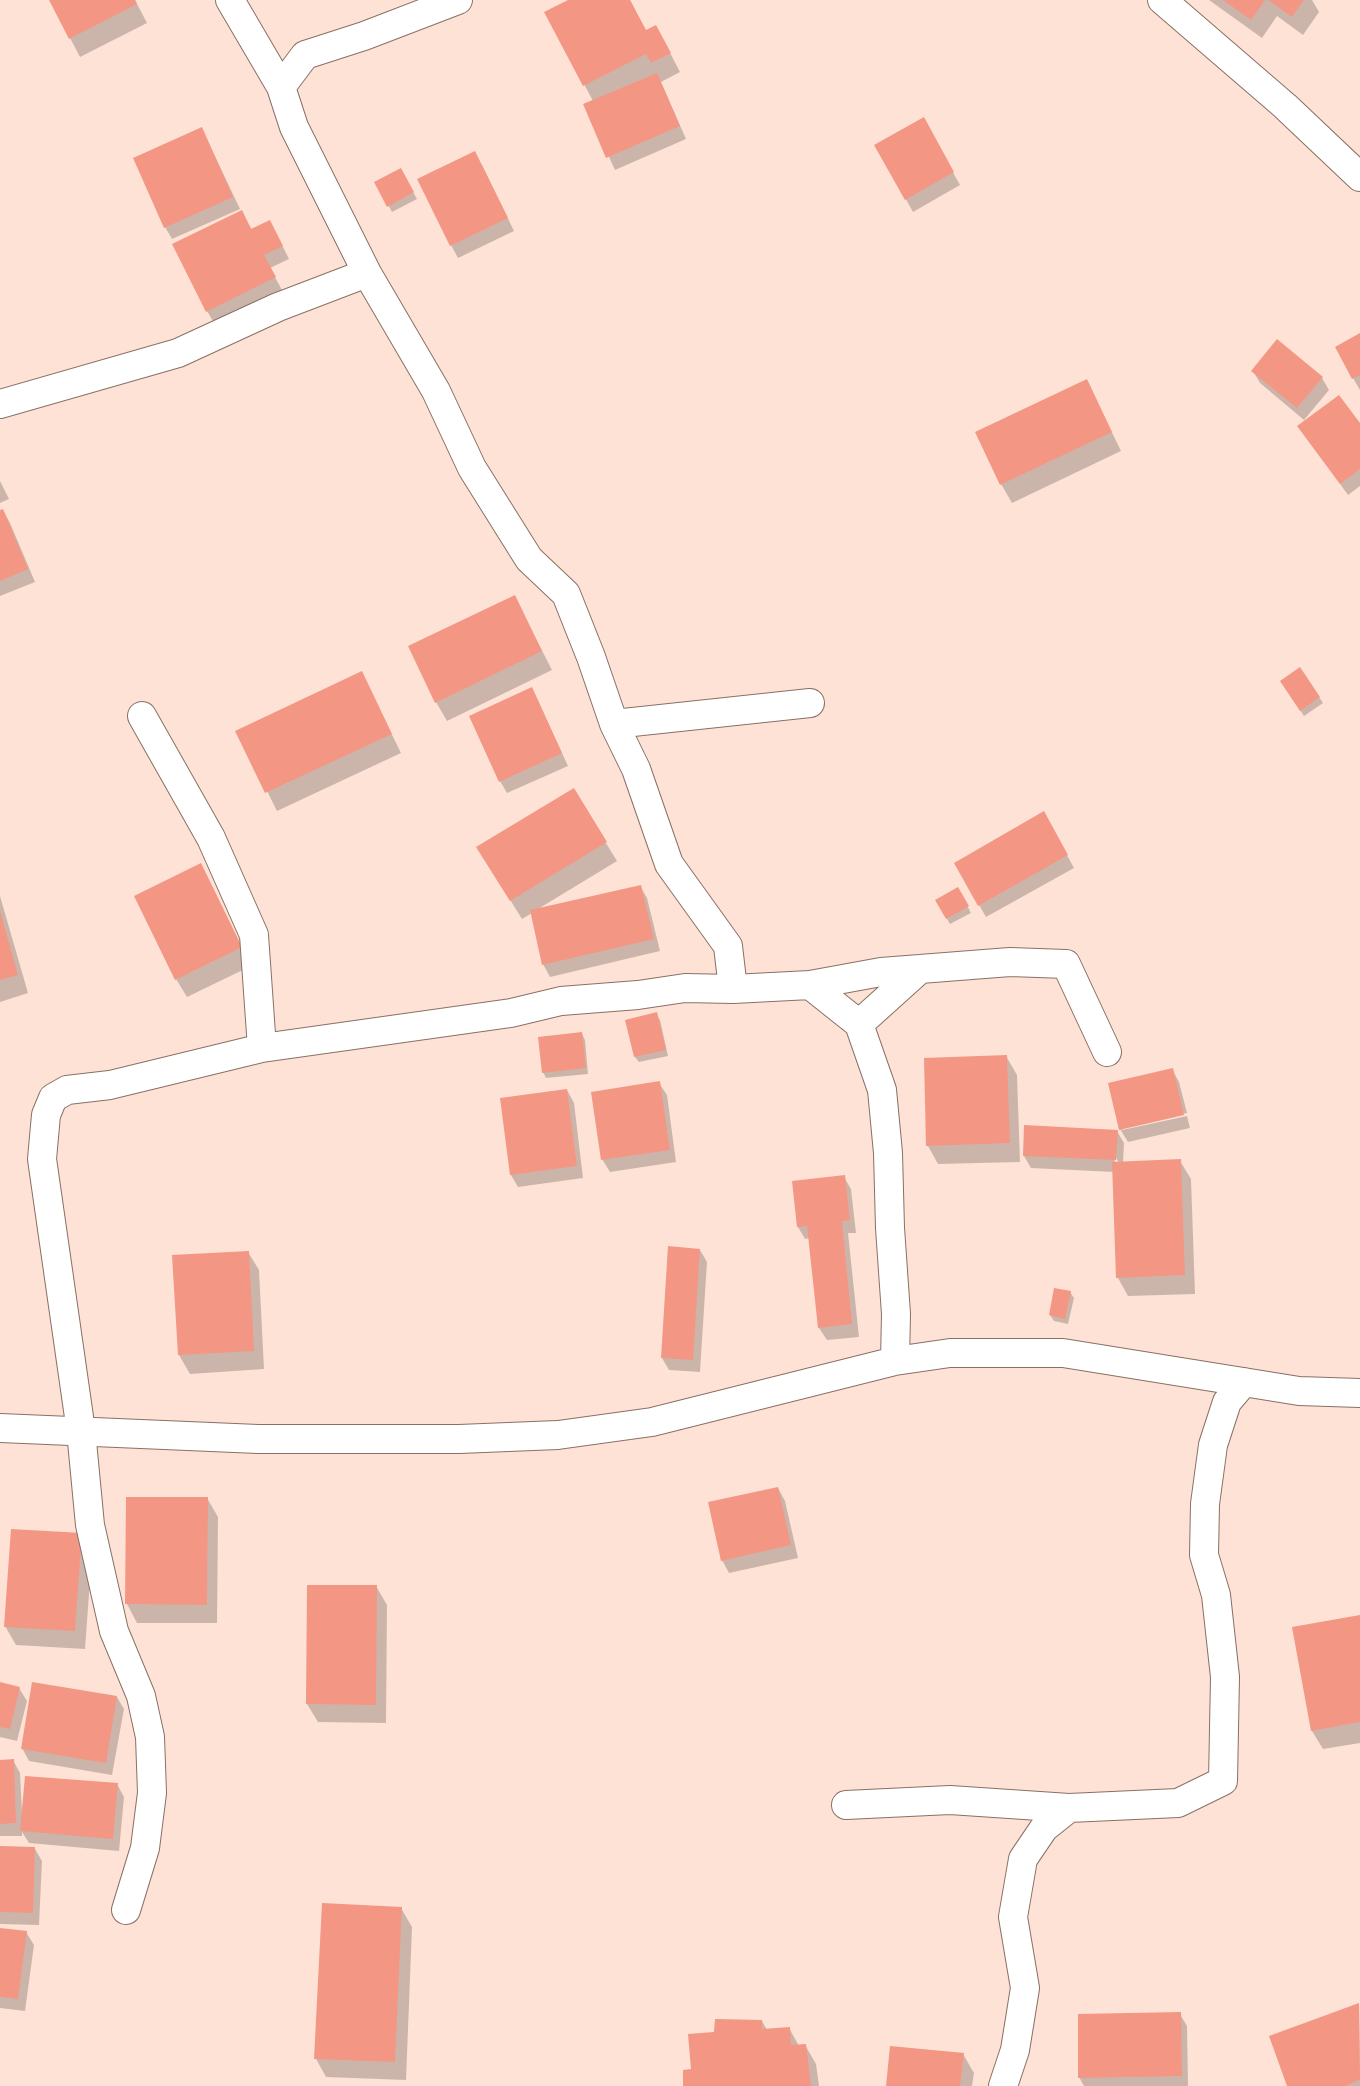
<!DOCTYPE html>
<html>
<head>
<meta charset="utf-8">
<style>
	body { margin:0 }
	canvas { display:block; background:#fee2d5 }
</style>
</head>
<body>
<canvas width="1360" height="2086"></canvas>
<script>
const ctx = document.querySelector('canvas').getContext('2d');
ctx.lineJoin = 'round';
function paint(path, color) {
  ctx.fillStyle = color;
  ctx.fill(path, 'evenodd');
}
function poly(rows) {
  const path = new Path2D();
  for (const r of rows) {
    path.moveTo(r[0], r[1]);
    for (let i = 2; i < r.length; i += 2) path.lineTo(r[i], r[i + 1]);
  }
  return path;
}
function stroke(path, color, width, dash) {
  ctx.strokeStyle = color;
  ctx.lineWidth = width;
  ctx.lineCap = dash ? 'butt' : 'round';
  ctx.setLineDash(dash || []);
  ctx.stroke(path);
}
paint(poly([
	[50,0,135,0,147,23,80,57],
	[571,0,630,0,646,31,666,45,680,72,661,82,686,139,615,170,585,105,593,101,546,13],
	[1209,0,1312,0,1319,12,1303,35,1277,16,1262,38],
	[923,119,960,185,913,212,876,146],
	[202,129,240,209,172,239,165,227],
	[482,165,514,231,458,258,451,245],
	[400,169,417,199,392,212,376,183],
	[241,211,252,230,270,221,289,259,270,268,282,290,214,323,207,311],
	[1360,335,1360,390,1353,378],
	[1253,371,1322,378,1329,390,1304,420,1260,383],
	[1087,381,1121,451,1012,503,1001,484],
	[1360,425,1360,486,1348,495,1299,427],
	[0,481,9,499,0,503],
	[3,510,10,523,35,582,0,596,0,511],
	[514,596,552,670,447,721,436,702],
	[361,672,401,753,277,811,237,731],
	[1285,687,1319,697,1323,703,1304,716],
	[538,701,568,766,507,793,500,781],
	[1044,813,1074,868,986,917,955,863],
	[606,843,617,861,538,909,640,886,647,898,660,951,550,977,543,964,532,913,522,919,489,866],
	[200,865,251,966,187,997,176,979],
	[958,888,971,913,950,924,936,900],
	[0,896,28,993,0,1002],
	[656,1014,660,1020,668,1056,639,1062,635,1057],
	[582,1034,585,1040,588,1074,546,1078,543,1072],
	[1006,1056,1017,1075,1020,1162,938,1164,928,1146],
	[1172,1069,1179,1082,1187,1113,1122,1128,1122,1130,1187,1116,1190,1128,1128,1142,1120,1129],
	[659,1083,667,1095,676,1162,610,1172,602,1159],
	[567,1090,574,1103,583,1178,518,1187,511,1175],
	[1117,1131,1124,1143,1123,1163,1180,1161,1191,1179,1195,1294,1128,1296,1118,1278,1114,1172,1031,1168,1024,1156],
	[1114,1154,1119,1163,1116,1163,1112,1156],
	[844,1177,851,1189,856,1233,848,1233,859,1337,827,1340,819,1328,810,1238,805,1239,798,1227],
	[700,1250,707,1262,700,1372,669,1370,662,1358],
	[248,1252,259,1270,264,1369,190,1374,179,1355,174,1256],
	[1070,1292,1074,1298,1068,1324,1054,1321,1050,1315],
	[778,1488,785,1501,798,1558,729,1573,722,1560],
	[207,1498,218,1517,217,1623,137,1623,127,1604],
	[81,1534,92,1553,85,1649,16,1645,5,1626],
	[376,1586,387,1605,386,1723,318,1722,307,1704],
	[1360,1616,1360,1743,1323,1749,1312,1731,1294,1628],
	[0,1684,19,1688,27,1701,17,1741,0,1737],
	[117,1697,124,1709,112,1775,29,1761,22,1748],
	[13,1760,20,1773,22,1812,117,1784,124,1797,119,1851,29,1843,22,1832,22,1836,0,1836,0,1761],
	[0,1847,35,1849,42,1861,39,1925,0,1924],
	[401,1908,412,1927,406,2080,326,2077,316,2059],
	[0,1929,26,1932,34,1945,25,2011,0,2008],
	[1359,2004,1360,2086,1288,2086],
	[1180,2014,1187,2026,1188,2086,1084,2086,1079,2077],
	[762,2021,767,2030,789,2028,799,2046,805,2045,816,2064,819,2086,684,2086,716,2033],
	[963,2054,974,2073,972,2086,887,2086]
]), '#0003');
paint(poly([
	[49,0,135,0,137,4,69,39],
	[568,0,630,0,646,30,656,25,671,53,651,63,646,54,583,86,544,12],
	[1223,0,1265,0,1251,20],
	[1268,0,1304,0,1292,17],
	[657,73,680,126,606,158,583,104],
	[924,117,954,172,905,200,874,145],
	[202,127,233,197,164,228,133,158],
	[475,151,508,218,450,246,417,179],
	[401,168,414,192,387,207,374,182],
	[242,210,251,229,270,220,283,246,264,255,276,277,206,312,172,244],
	[1360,333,1360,375,1352,379,1335,347],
	[1277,339,1323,377,1297,408,1251,371],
	[1087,379,1112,432,1000,485,975,432],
	[1339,395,1360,423,1360,469,1340,484,1297,426],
	[3,509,28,569,0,581,0,510],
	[515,595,542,651,435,703,408,646],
	[1300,667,1320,697,1300,711,1280,681],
	[362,671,392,734,265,793,235,731],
	[532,687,562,753,499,782,469,716],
	[574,788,607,842,510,901,476,847],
	[1044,811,1068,855,978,906,954,863],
	[201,863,242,947,175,980,134,896],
	[641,885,654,939,542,965,530,910],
	[958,887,969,906,946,919,935,900],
	[0,911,18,975,0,980],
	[657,1012,666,1050,634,1057,625,1020],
	[582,1032,586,1068,542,1073,538,1037],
	[1007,1055,1010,1143,926,1146,924,1058],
	[1173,1068,1184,1115,1119,1130,1108,1083],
	[660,1081,670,1150,601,1160,591,1092],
	[567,1089,577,1166,510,1175,500,1098],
	[1024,1125,1118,1130,1116,1160,1023,1156],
	[1181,1159,1185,1275,1116,1278,1112,1162],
	[845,1175,850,1220,842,1221,852,1324,818,1328,807,1226,797,1227,792,1181],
	[668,1246,700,1249,693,1360,661,1358],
	[249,1251,254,1351,178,1355,172,1255],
	[1054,1288,1071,1291,1065,1319,1049,1315],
	[778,1487,791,1545,721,1561,708,1502],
	[126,1497,208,1497,207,1605,125,1604],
	[11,1529,82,1533,75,1631,4,1627],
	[307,1585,377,1585,376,1705,306,1704],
	[1360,1615,1360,1722,1311,1731,1292,1627],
	[0,1682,20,1687,10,1729,0,1727],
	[32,1682,117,1696,106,1763,21,1749],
	[14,1759,16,1823,0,1824,0,1760],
	[25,1776,118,1783,113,1839,20,1831],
	[0,1846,35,1847,33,1913,0,1912],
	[322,1903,402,1907,395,2062,314,2059],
	[0,1928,27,1931,18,1999,0,1997],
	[1359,2003,1360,2080,1345,2086,1287,2086,1269,2036],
	[1181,2012,1182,2076,1078,2078,1078,2014],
	[715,2019,762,2020,762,2029,790,2027,791,2045,806,2044,811,2086,683,2086,683,2070,691,2069,688,2034,714,2032],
	[890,2046,964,2053,960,2086,886,2086]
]), '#f39684');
const minor = poly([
	[230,0,281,87],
	[1162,0,1285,106,1360,177],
	[0,404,178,353,278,307,367,273,294,127,281,87,305,55,364,36,458,0],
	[142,716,211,838,254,935,262,1048],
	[614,724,810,703],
	[810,985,881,972,920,969],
	[733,989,810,985,859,1024,882,1090,888,1153,890,1228,896,1314,895,1361],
	[859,1024,920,969,1010,962,1066,964,1107,1052],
	[0,1428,258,1439,459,1439,558,1435,652,1422,895,1361,950,1353,1063,1353,1299,1391,1360,1393],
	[846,1805,950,1800,1069,1808,1178,1803,1223,1781,1225,1677,1216,1595,1204,1555,1205,1504,1213,1445,1227,1402,1244,1382],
	[126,1910,145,1848,152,1793,150,1737,141,1696,114,1631,90,1525,81,1431,42,1159,46,1115,53,1098,67,1090,110,1085,262,1048,511,1013,561,1001,638,995,685,988,733,989,728,946,669,864,636,769,614,724,591,657,566,594,529,559,472,468,436,391,367,273],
	[1003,2086,1015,2050,1025,1988,1013,1917,1023,1859,1044,1828,1069,1808]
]);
stroke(minor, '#897065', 30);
stroke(minor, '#fff', 28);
</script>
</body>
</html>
